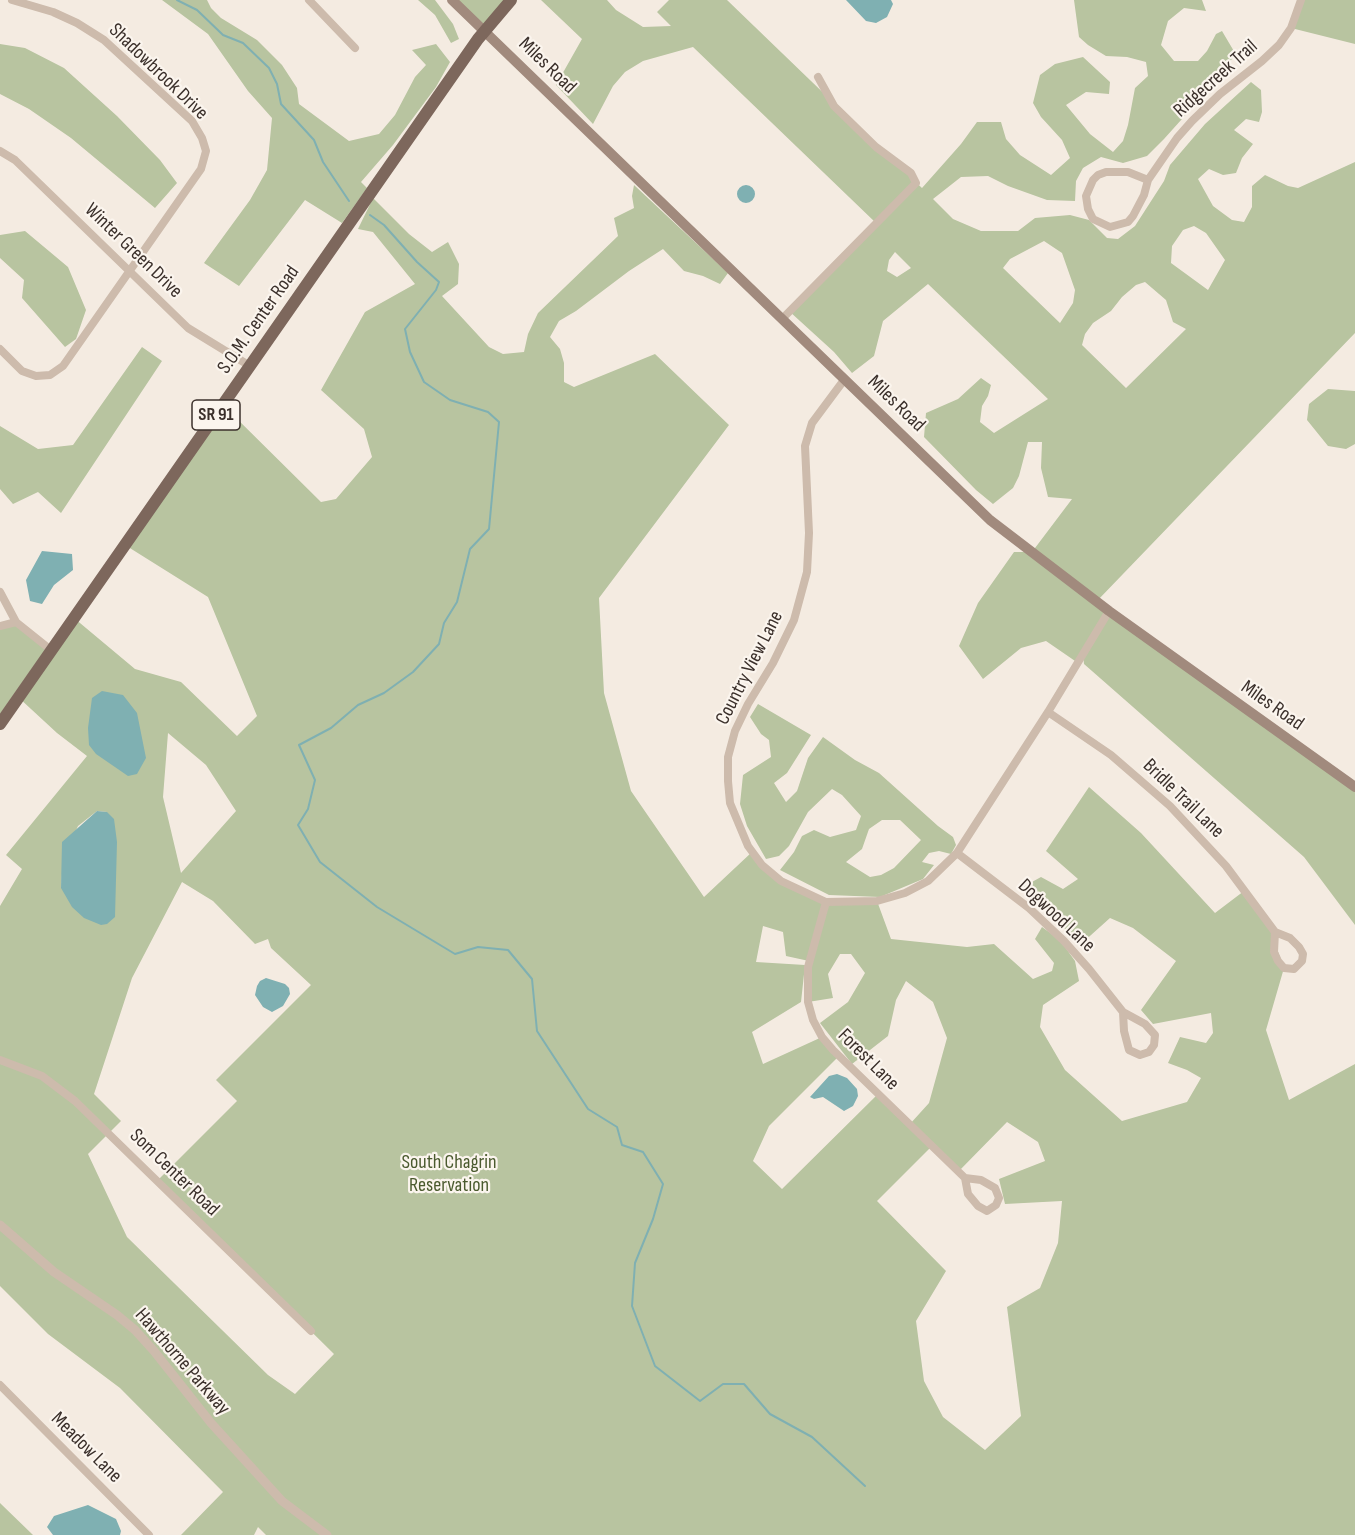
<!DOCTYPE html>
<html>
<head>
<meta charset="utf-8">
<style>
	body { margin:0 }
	canvas { display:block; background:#f4ebe1 }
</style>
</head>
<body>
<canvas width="1355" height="1535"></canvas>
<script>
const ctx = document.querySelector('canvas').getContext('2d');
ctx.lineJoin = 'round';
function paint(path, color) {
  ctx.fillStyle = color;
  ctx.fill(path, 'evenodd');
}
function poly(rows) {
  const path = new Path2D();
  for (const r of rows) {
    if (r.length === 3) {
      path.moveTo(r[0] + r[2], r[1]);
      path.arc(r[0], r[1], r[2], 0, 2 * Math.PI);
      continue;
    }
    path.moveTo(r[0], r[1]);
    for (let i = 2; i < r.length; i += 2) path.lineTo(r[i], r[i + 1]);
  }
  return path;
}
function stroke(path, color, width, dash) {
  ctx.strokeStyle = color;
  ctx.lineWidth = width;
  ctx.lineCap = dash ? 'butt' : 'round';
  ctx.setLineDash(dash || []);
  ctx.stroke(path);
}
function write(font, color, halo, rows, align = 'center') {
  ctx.font = font + ' "Sofia Sans Condensed",sans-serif';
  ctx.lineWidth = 4.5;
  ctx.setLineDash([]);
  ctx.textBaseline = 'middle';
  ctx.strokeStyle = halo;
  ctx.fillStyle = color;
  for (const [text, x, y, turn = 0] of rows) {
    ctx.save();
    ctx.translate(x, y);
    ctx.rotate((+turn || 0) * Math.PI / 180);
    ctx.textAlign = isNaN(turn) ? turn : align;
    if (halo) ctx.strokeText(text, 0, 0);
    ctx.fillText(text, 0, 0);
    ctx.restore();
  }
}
paint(poly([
	[162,0,207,0,211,8,221,18,257,40,282,65,297,88,299,104,349,141,379,134,395,115,415,77,426,65,412,50,436,44,450,62,436,87,393,145,361,182,367,188,342,223,305,200,239,286,204,263,250,200,267,170,272,118,248,91,208,34],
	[418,0,435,0,453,24,459,39,451,43,435,15],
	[452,0,511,0,484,31],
	[541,0,607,0,616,10,643,27,671,26,657,12,669,0,727,0,922,188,961,144,977,122,1001,122,1006,139,1020,155,1051,175,1070,158,1062,140,1041,117,1033,103,1040,75,1055,64,1083,57,1110,82,1109,94,1086,92,1066,105,1090,134,1113,152,1123,141,1128,125,1135,88,1148,76,1146,62,1127,57,1106,56,1088,45,1079,37,1074,0,1202,0,1206,11,1184,8,1168,21,1161,45,1174,61,1198,61,1207,51,1216,34,1222,31,1235,53,1222,77,1208,90,1164,139,1147,156,1123,163,1101,157,1083,168,1076,181,1075,201,1047,200,1008,186,988,176,961,177,933,199,953,219,981,231,1018,231,1035,218,1070,215,1089,220,1107,238,1118,239,1135,226,1164,181,1170,165,1205,124,1251,82,1261,90,1262,112,1259,122,1246,119,1234,130,1253,144,1242,158,1236,173,1223,175,1209,169,1198,179,1213,206,1232,220,1244,222,1252,207,1252,186,1265,175,1288,186,1298,188,1355,162,1355,333,1097,601,1355,787,1355,925,1304,857,1084,664,1083,654,1078,663,1046,641,1021,648,983,679,959,646,978,603,1014,552,1032,552,1072,499,1048,497,1041,468,1042,442,1028,442,1019,476,1013,488,993,504,976,490,924,437,926,413,958,399,981,378,991,385,988,396,982,406,980,422,994,433,1048,399,928,284,883,321,874,356,852,373,834,352,789,311,876,223,693,47,643,61,625,72,613,86,593,124,556,85,582,39],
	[1194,226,1206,233,1225,260,1208,290,1171,263,1172,246,1183,230],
	[1044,241,1062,253,1075,290,1073,303,1060,323,1003,268,1010,259],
	[895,252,911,268,897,277,887,271,889,260],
	[1145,282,1166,300,1173,322,1186,329,1126,388,1082,345,1085,334,1093,323,1111,311,1122,297,1136,285],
	[1301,0,1355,0,1355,44,1291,28],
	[0,44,25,48,64,68,117,116,160,160,177,183,155,208,71,138,29,109,0,94],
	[634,185,728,273,720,284,703,276,684,271,663,249,629,271,576,311,559,321,550,337,560,349,564,363,564,382,574,387,655,354,729,425,599,598,604,693,631,791,704,897,752,852,781,881,826,902,877,901,891,939,967,947,994,944,1033,979,1052,971,1054,963,1035,939,1042,927,1060,940,1075,961,1079,981,1043,1005,1040,1027,1065,1070,1122,1121,1187,1102,1201,1078,1187,1070,1168,1063,1180,1037,1206,1043,1213,1033,1211,1013,1153,1024,1141,1010,1176,961,1133,928,1110,918,1081,944,1021,888,1041,877,1063,889,1078,879,1046,851,1089,787,1141,833,1215,913,1244,891,1275,932,1274,941,1284,968,1266,1030,1289,1100,1355,1064,1355,1535,266,1535,258,1527,254,1535,181,1535,223,1492,120,1388,48,1334,0,1286,0,906,22,869,6,855,87,756,57,733,18,697,74,618,135,669,181,682,237,736,257,716,208,597,125,545,223,405,321,502,336,499,372,457,364,429,321,390,365,312,415,284,373,232,358,229,373,198,409,234,432,252,448,242,459,264,458,284,442,296,489,347,503,354,524,352,528,334,538,313,618,236,614,218,634,208,632,196],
	[168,733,206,765,236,811,181,873,163,797],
	[97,811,107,812,61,888,63,859,78,826],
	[182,882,213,901,255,944,268,939,271,948,311,985,216,1080,237,1101,158,1180,334,1354,295,1394,268,1375,127,1237,88,1154,121,1121,94,1094,132,978],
	[763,926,783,932,786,956,809,961,808,1002,833,998,828,974,840,954,851,954,865,973,848,1002,820,1023,852,1064,888,1036,896,1000,906,981,933,1002,947,1038,929,1103,910,1124,878,1094,782,1189,753,1161,769,1126,839,1056,822,1037,763,1064,752,1032,801,1002,805,965,756,962],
	[1007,1122,1038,1142,1045,1161,999,1179,1005,1204,1062,1201,1058,1243,1040,1288,1007,1307,1021,1416,985,1450,943,1417,924,1381,916,1321,946,1271,877,1201,932,1146,959,1171],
	[25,231,68,267,86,310,76,339,65,347,22,298,24,280,0,258,0,235],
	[142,347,162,361,61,513,38,492,13,504,0,489,0,426,38,449,73,445],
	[1328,389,1355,391,1355,444,1346,449,1328,446,1307,420,1309,404],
	[16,622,47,647,0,714,0,626],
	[758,704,811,735,787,773,774,783,786,802,797,791,808,758,823,737,855,760,879,773,938,826,953,837,956,845,951,854,939,851,929,853,922,862,934,865,923,879,880,897,829,895,780,870,794,852,802,836,814,830,830,837,856,830,861,816,842,795,832,789,808,812,789,846,779,856,766,859,747,826,740,804,743,775,771,757,769,740,761,734,750,717],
	[882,820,900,820,921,840,894,868,881,875,870,877,846,862,862,849,869,829],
	[0,1503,33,1535,0,1535]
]), '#b8c4a0');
paint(poly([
	[846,0,891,0,893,4,887,17,876,23,866,21],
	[746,194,9],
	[42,551,72,554,73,570,54,585,42,604,30,601,26,580],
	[102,691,123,695,137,713,146,758,137,774,128,776,96,754,89,745,88,728,92,698],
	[97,811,107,812,114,819,117,842,115,917,107,924,101,925,84,918,72,907,61,888,62,842],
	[266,978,285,984,289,988,290,994,283,1006,272,1012,263,1007,255,995,257,986,260,981],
	[837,1074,847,1078,857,1089,858,1096,853,1106,844,1111,823,1097,814,1099,810,1097,829,1076],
	[88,1505,116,1519,121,1531,120,1535,53,1535,47,1527,54,1516]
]), '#7fb0b2');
stroke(poly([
	[177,0,197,10,223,35,243,43,269,68,277,84,281,104,314,140,323,162,349,201],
	[370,215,384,225,417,262,439,282,436,290,405,329,410,352,424,382,450,400,488,412,499,422,489,529,470,549,457,602,444,623,439,644,413,672,384,693,358,705,331,728,299,745,315,780,308,809,298,825,320,862,377,907,455,954,478,947,508,950,532,979,537,1031,588,1109,617,1127,622,1145,643,1152,663,1184,653,1219,635,1263,632,1306,655,1366,700,1401,723,1384,744,1384,770,1414,812,1437,865,1486]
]), '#7fb0b2', 2);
stroke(poly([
	[309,0,355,48],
	[0,151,15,160,188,328,250,366],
	[1148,180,1128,172,1106,172,1098,175,1093,180,1086,196,1088,209,1093,219,1110,227,1128,222,1133,216,1144,195,1148,180,1177,138,1192,121,1220,94,1262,61,1279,45,1291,28,1301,0],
	[782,319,916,183,911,173,876,147,834,106,818,77],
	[0,349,22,371,36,376,50,375,63,366,201,169,206,151,202,138,192,121,104,40,77,23,53,12,12,0],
	[844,380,812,423,805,446,809,533,807,572,794,620,773,663,748,704,735,731,728,757,728,781,730,803,748,846,762,865,781,881,826,902,877,901,905,893,928,881,957,853,1048,712,1109,611],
	[0,592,16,622],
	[0,626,16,622,51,650],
	[1048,712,1111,755,1170,806,1226,866,1275,932],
	[957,853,1029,908,1064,941,1089,969,1123,1012],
	[826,902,808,967,808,1002,813,1020,822,1037,833,1050,965,1178],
	[1275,932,1290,938,1299,947,1303,954,1302,961,1294,969,1284,968,1278,961,1274,952,1275,932],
	[1123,1012,1145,1024,1155,1035,1154,1045,1149,1052,1140,1055,1129,1050,1124,1031,1123,1012],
	[0,1060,42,1076,75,1101,311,1331],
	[965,1178,981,1180,995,1188,999,1198,996,1205,987,1211,978,1206,968,1194,965,1178],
	[0,1385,149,1535]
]), '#cdbbac', 8);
stroke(poly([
	[0,1225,54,1272,117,1315,135,1330,154,1351,211,1423,282,1501,327,1535]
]), '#cdbbac', 9);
stroke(poly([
	[452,0,990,520,1109,611,1355,787]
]), '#a18a7d', 10);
stroke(poly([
	[0,724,478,39,511,0]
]), '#7d675c', 12);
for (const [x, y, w] of [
	[216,415,48]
]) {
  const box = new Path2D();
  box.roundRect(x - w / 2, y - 15, w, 30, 4.5);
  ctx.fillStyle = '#fbf5ee';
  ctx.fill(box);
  stroke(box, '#3b302b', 1.5);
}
write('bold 18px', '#3b302b', null, [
	["SR 91",216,415]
]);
write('20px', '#3b302b', '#fbf5ee', [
	["Miles Road",547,66,44],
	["Shadowbrook Drive",158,72,44],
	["Ridgecreek Trail",1216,79,-42],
	["Winter Green Drive",133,251,44],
	["S.O.M. Center Road",259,320,-55],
	["Miles Road",896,404,44],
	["Country View Lane",750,668,-63],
	["Miles Road",1272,706,35],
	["Bridle Trail Lane",1183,799,44],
	["Dogwood Lane",1056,916,43],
	["Forest Lane",868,1060,45],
	["Som Center Road",174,1173,44],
	["Hawthorne Parkway",182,1362,49],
	["Meadow Lane",86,1448,45]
]);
write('20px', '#4a5a2e', '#fbf5ee', [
	["South Chagrin",449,1163],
	["Reservation",449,1186]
]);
</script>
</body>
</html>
